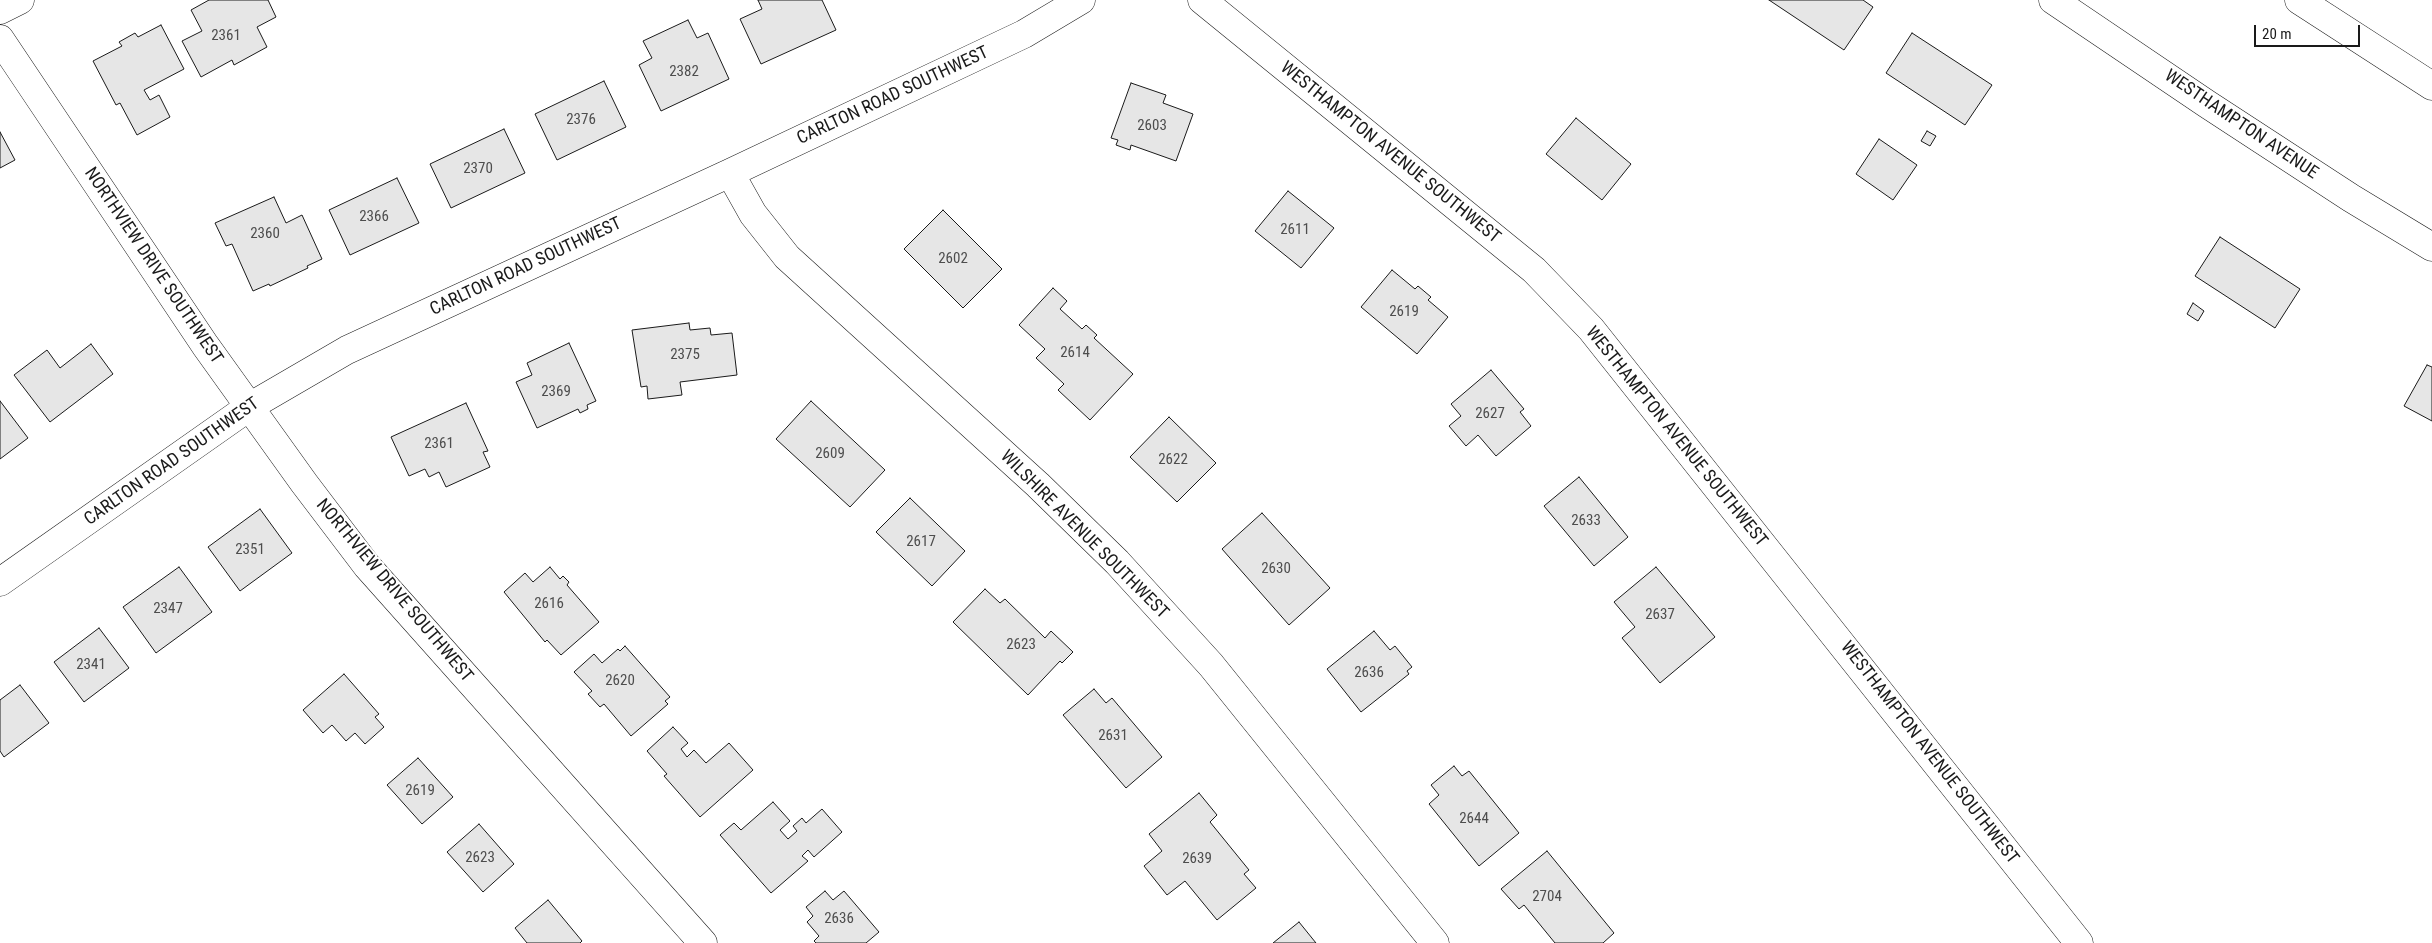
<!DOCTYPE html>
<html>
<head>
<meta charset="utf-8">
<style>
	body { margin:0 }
	#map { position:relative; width:2432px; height:943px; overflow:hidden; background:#fff; font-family:"Roboto Condensed",sans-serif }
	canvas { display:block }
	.scale { position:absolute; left:2254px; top:25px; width:106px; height:22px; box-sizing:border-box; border:2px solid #1a1a1a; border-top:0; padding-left:6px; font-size:15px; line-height:18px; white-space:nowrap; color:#1a1a1a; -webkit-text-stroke:4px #fff; paint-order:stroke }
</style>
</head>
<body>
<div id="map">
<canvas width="2432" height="943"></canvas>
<div class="scale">20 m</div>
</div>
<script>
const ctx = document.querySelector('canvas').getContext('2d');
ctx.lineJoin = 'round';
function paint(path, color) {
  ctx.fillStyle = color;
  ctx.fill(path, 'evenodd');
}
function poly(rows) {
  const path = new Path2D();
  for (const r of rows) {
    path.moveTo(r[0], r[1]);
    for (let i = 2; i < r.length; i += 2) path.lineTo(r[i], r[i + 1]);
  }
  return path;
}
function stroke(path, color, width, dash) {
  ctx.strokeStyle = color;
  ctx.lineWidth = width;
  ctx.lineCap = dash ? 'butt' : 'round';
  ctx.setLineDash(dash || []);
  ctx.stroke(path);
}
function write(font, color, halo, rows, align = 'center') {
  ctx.font = font + ' "Roboto Condensed",sans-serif';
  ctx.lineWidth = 4;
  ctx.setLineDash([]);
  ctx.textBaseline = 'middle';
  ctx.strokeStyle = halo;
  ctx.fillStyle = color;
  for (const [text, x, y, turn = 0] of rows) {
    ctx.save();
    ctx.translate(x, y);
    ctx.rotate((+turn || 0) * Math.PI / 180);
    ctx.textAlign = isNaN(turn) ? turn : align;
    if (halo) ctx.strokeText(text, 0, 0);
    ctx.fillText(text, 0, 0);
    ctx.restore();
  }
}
const building = poly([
	[209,0,268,0,276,17,257,27,267,47,234,65,232,60,201,77,182,41,202,31,191,10,209,0],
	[758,0,822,0,836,30,761,64,740,19,762,9,758,0],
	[1769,0,1863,0,1873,7,1844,50,1769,0],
	[688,20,697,38,708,33,729,79,661,111,639,65,652,58,643,41,688,20],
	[161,25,184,69,144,90,150,100,159,95,170,117,137,135,120,103,116,105,93,61,122,46,119,42,135,33,138,37,161,25],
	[1912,33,1992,85,1965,125,1886,73,1912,33],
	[604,81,626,127,557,160,535,114,604,81],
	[1131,83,1166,95,1163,103,1193,114,1176,161,1131,145,1130,150,1116,145,1118,140,1111,138,1131,83],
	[1576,118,1631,164,1602,200,1546,154,1576,118],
	[504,129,525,173,451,208,430,164,504,129],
	[1927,131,1936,136,1930,146,1921,141,1927,131],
	[0,132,15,160,0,168,0,132],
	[1879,139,1917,165,1893,200,1856,174,1879,139],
	[397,178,419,223,350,255,329,210,397,178],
	[1288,191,1334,228,1301,268,1255,231,1288,191],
	[274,197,286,223,302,215,322,259,307,266,308,268,270,286,269,284,253,291,232,244,226,246,215,223,274,197],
	[943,210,1002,269,963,308,904,249,943,210],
	[2220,237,2300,289,2275,328,2195,276,2220,237],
	[1392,270,1415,289,1418,286,1431,297,1428,300,1448,317,1417,354,1361,307,1392,270],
	[1053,288,1067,301,1060,309,1082,329,1086,325,1097,335,1094,338,1133,374,1090,420,1058,390,1064,384,1036,358,1045,349,1019,325,1053,288],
	[2193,303,2204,311,2198,321,2187,314,2193,303],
	[689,323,690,330,710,328,711,335,732,333,737,375,680,382,682,395,648,399,647,386,641,387,632,330,689,323],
	[569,343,596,401,587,405,588,409,580,413,578,409,537,428,516,382,532,375,527,363,569,343],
	[91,344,113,374,50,422,14,375,47,350,60,368,91,344],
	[2427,365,2432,367,2432,421,2404,406,2427,365],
	[1491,370,1524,409,1520,412,1531,426,1496,456,1478,435,1466,446,1449,426,1461,416,1451,404,1491,370],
	[0,401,28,438,0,459,0,401],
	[811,401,885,470,850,507,776,439,811,401],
	[466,403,488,451,483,452,490,467,446,487,439,472,429,477,425,469,409,476,391,437,466,403],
	[1169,417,1216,463,1177,502,1130,457,1169,417],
	[1579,477,1628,537,1594,566,1544,506,1579,477],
	[910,498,965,551,932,586,876,532,910,498],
	[260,509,292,553,240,591,208,547,260,509],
	[1262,513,1330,588,1289,625,1222,549,1262,513],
	[179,567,212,612,156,653,123,607,179,567],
	[550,567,560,579,563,576,569,582,567,585,599,622,561,655,547,640,545,642,504,592,525,573,533,582,550,567],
	[1656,567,1715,637,1660,683,1622,638,1635,627,1614,602,1656,567],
	[985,589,1000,603,1005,599,1045,638,1051,631,1073,652,1062,663,1060,661,1028,695,953,622,985,589],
	[99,628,129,668,84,702,54,662,99,628],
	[1374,631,1390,650,1395,646,1412,667,1407,671,1409,674,1361,712,1327,669,1374,631],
	[625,646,670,697,665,701,668,704,631,736,604,704,600,707,588,694,592,691,574,672,594,654,602,663,618,649,620,651,625,646],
	[344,674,379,714,375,717,384,727,365,744,355,733,346,741,332,725,323,733,303,710,344,674],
	[20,685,49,723,4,757,0,751,0,700,20,685],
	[1094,689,1106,703,1112,698,1162,757,1126,788,1063,715,1094,689],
	[673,727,688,743,681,749,687,757,694,750,706,763,729,743,753,770,700,817,664,776,667,774,647,751,673,727],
	[418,758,453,797,422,824,387,785,418,758],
	[1454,766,1462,776,1469,771,1519,833,1479,866,1429,804,1439,795,1431,785,1454,766],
	[1199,793,1217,815,1210,822,1249,870,1244,874,1256,888,1217,920,1185,881,1167,895,1144,866,1162,851,1149,834,1199,793],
	[773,802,790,821,780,830,788,839,797,831,793,826,802,818,806,823,822,809,842,832,814,857,808,850,802,856,808,861,771,893,720,835,734,823,741,830,773,802],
	[479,824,514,864,483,892,447,852,479,824],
	[1547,851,1614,933,1603,943,1555,943,1524,905,1519,909,1501,889,1547,851],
	[825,891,833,900,844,891,879,932,866,943,816,943,814,941,819,936,807,922,813,916,806,907,825,891],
	[548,900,582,941,580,943,527,943,515,928,548,900],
	[1299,922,1316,943,1273,943,1299,922]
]);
paint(building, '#e6e6e6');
stroke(building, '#1a1a1a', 1);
const minor = poly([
	[1202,0,1534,270,1591,329,2079,943],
	[2053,0,2207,104,2351,198,2432,247],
	[2299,0,2432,86],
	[0,10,20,0],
	[0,39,205,345,304,483,367,566,703,943],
	[730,173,753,214,787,257,1038,485,1117,562,1211,665,1435,943],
	[0,582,249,407,347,350,730,173,1024,34,1081,0]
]);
stroke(minor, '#1a1a1a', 29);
stroke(minor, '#fff', 28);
write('15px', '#4d4d4d', null, [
	["2361",226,36],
	["2382",684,72],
	["2376",581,120],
	["2603",1152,126],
	["2370",478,169],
	["2366",374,217],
	["2611",1295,230],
	["2360",265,234],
	["2602",953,259],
	["2619",1404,312],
	["2614",1075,353],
	["2375",685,355],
	["2369",556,392],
	["2627",1490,414],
	["2361",439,444],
	["2609",830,454],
	["2622",1173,460],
	["2633",1586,521],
	["2617",921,542],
	["2351",250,550],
	["2630",1276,569],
	["2616",549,604],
	["2347",168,609],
	["2637",1660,615],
	["2623",1021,645],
	["2341",91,665],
	["2636",1369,673],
	["2620",620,681],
	["2631",1113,736],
	["2619",420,791],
	["2644",1474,819],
	["2623",480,858],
	["2639",1197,859],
	["2704",1547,897],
	["2636",839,919]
]);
write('18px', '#1a1a1a', '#fff', [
	["CARLTON ROAD SOUTHWEST",893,96,-25],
	["WESTHAMPTON AVENUE",2241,125,34],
	["WESTHAMPTON AVENUE SOUTHWEST",1390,153,39],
	["NORTHVIEW DRIVE SOUTHWEST",153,266,56],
	["CARLTON ROAD SOUTHWEST",526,267,-25],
	["WESTHAMPTON AVENUE SOUTHWEST",1676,437,51],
	["CARLTON ROAD SOUTHWEST",172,462,-35],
	["WILSHIRE AVENUE SOUTHWEST",1084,535,45],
	["NORTHVIEW DRIVE SOUTHWEST",394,591,50],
	["WESTHAMPTON AVENUE SOUTHWEST",1929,753,52]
]);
</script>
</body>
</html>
